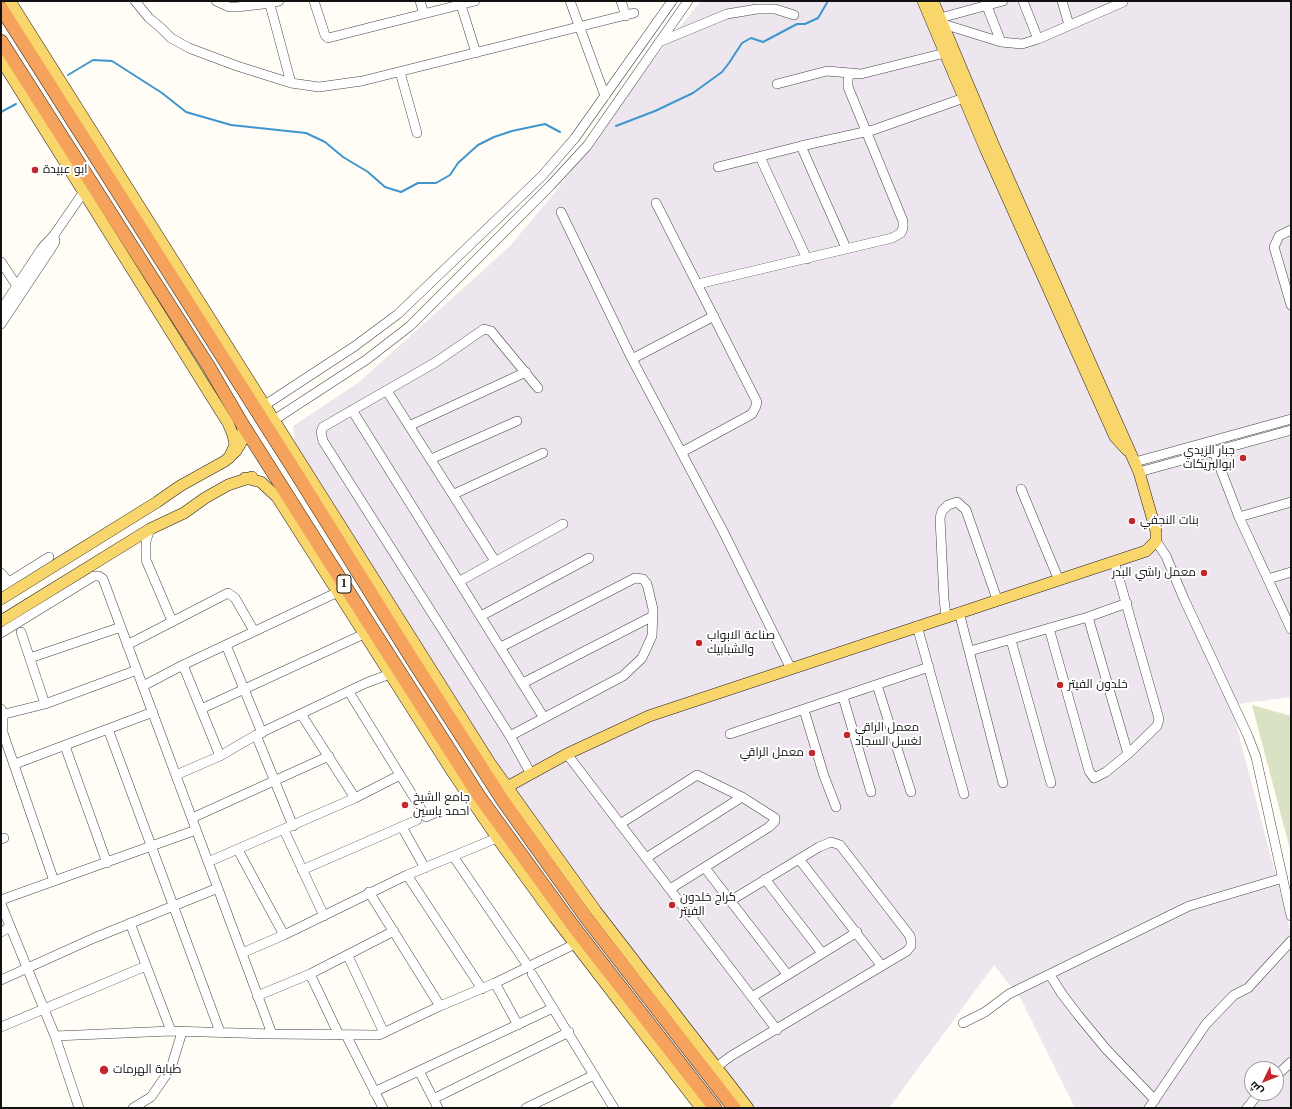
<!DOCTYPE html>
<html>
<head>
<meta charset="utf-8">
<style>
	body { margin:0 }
	#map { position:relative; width:1292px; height:1109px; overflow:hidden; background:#fffdf5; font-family:"Libre Baskerville",Cairo,serif }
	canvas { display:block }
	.frame { position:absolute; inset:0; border:2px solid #111; pointer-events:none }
	.north { position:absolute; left:1244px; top:1061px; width:40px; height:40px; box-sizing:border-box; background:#fff; border:1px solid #a0a0a0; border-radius:50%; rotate:227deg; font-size:11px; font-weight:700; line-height:16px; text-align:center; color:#111 }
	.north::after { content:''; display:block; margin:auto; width:14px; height:18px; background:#c4262e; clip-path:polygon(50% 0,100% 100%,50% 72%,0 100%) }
</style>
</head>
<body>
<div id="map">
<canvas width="1292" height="1109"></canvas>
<div class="frame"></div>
<div class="north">ش</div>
</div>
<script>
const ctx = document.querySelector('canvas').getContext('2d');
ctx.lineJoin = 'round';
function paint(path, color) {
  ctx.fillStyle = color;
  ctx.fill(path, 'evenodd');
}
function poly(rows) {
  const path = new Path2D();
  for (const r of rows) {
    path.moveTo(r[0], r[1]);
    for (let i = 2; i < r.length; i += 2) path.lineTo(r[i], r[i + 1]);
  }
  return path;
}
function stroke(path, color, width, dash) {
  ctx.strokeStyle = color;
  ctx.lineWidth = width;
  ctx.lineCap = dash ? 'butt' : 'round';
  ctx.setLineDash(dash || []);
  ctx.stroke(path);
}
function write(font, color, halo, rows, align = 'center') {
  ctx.font = font + ' "Libre Baskerville",Cairo,serif';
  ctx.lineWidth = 4;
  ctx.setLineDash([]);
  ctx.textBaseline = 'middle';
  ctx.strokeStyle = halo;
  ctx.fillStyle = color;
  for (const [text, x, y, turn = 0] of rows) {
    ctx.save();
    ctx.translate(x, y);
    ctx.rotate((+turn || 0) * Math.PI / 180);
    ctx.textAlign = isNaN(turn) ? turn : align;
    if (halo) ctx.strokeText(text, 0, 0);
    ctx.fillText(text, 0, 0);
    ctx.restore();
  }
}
paint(poly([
	[701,1,1291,1,1291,697,1231,705,1291,933,1291,1108,1075,1108,1021,999,994,965,889,1108,744,1108,548,854,296,448,293,426,358,383,510,246,556,191,660,51],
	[1252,1069,1276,1069,1276,1093,1252,1093]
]), '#eee6ef');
paint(poly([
	[1252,705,1291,716,1291,853]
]), '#d9e3c4');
stroke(poly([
	[68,75,93,60,112,61,162,93,186,112,231,125,306,133,325,142,343,157,368,172,385,187,401,192,418,183,436,183,450,175,458,163,478,145,494,137,512,131,545,124,560,132],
	[1,112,16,104],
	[616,126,655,111,693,93,722,72,729,63,742,43,751,38,763,42,797,24,805,24,818,18,828,1]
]), '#3f96cf', 2);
const minor = poly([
	[135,1,149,18,161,28,171,38,189,48,237,66,272,77,291,83,319,87,362,81,634,13],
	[216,1,229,7,237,7,263,4,279,1],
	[269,1,291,83],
	[314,1,325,35,328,38,475,1],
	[420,1,424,14],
	[570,1,605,96],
	[621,1,626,16],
	[985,1,1001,42],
	[1023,1,1038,39],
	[1062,1,1069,25],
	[461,5,476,53],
	[940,18,1003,1],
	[943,24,1001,42,1022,44,1038,39,1123,2],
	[659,42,727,14,757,9,775,9,794,15],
	[400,72,417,133],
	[777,84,827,71,861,74,945,53],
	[801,146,846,248],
	[760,157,807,259],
	[718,167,801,146,873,130,964,98],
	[656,203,757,402,756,406,752,414,682,452],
	[561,212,632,359,723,531,791,669],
	[1291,230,1279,236,1274,247,1291,305],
	[1,262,17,286],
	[698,284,892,238,901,233,903,228,903,221,848,87,848,78,851,73],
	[1,310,42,248,54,235,83,193],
	[1,324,52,247,55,242,54,235],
	[632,359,714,316],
	[387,391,495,561],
	[265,405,355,346,398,314,542,176,575,138,672,1],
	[352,410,544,718],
	[274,420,366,360,410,326,551,185,587,146,688,1],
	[411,425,526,372],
	[1214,452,1239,517,1291,629],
	[431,459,517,421],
	[1135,462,1291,419],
	[1139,472,1291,430],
	[1021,489,1058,578],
	[454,494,543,453],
	[1239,517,1291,502],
	[150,529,146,541,146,560,172,621],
	[1156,541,1166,556,1184,599,1248,736,1256,757,1291,916],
	[1,573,9,582],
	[1268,579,1291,572],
	[460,581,563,524],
	[1,587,49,557],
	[959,612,1003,783],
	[481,616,589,558],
	[946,616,944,599,940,518,942,511,948,505,957,502,966,510,997,599],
	[1088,617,1128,754],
	[917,626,964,794],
	[1049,628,1089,771,1094,778,1106,772,1128,754,1157,726,1159,719,1114,561],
	[21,632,45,704],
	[1,633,94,576,99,576,103,579,272,1034],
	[1011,640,1051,783],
	[127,645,228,593,235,598,254,631],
	[226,645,262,733],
	[501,647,635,578,643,579,647,584,653,609,652,636,642,658,623,676,510,736],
	[970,651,1088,617,1127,603],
	[30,658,121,627],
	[183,665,220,756],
	[523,683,653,616],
	[877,685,911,792],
	[143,686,183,665,338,592],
	[349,692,426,817,435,813],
	[843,697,871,792],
	[1,709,3,714,3,733,54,881],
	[201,709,364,634],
	[804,710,824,776,836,807],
	[301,714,355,798],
	[1,715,45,704,137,670],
	[108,729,220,1032],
	[730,734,929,667],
	[256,735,293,826],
	[65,746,107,863],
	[567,754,777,1030],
	[15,764,153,712],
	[531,774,510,736,323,441,321,432,323,427,436,362,484,329,491,331,538,388],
	[176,775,220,756,256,735,366,683,390,674],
	[192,818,329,756],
	[620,824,697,775,742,797,775,818,775,821,769,827,670,889],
	[402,827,425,868],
	[284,830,324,916],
	[1,839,4,838],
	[238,850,284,935],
	[453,856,528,966],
	[646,858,742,797],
	[799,859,881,965],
	[208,862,355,798,400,775],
	[705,868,787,974],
	[302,870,417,820],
	[407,875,482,989],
	[765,879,822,953],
	[369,892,440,1006],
	[1,900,196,830],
	[1,904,55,1036,79,1108],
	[130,923,171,1031],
	[1,932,10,927],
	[242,953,284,935,407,875,497,838],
	[348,956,384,1033],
	[310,974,339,1035],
	[532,974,614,1108],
	[1050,975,1062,994,1078,1015,1106,1049,1155,1100],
	[1,980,94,938,218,888],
	[495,983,518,1025],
	[257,996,310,974,394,931],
	[752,997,857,932],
	[963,1023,985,1012,1009,994,1189,906,1283,878],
	[1,1027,146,966],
	[346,1035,383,1108],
	[55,1036,171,1031,272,1034,379,1035,440,1006,495,983,575,944],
	[419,1071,438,1108],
	[711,1071,731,1056,907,951,911,946,911,941,910,936,840,845,831,842,819,847,730,901],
	[1276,1076,1291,1062],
	[374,1092,553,1008],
	[433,1099,569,1032],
	[133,1108,151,1097,171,1068,182,1032],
	[526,1108,594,1075],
	[1149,1108,1206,1024,1234,995,1248,988,1291,941],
	[1247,1108,1259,1093]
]);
const major = poly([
	[10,1,490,763,596,911,748,1108],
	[923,1,985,148,1115,437,1127,450],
	[1,60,228,423,233,435,235,445,229,458],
	[245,478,261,482,277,497,453,773,497,838,555,918,701,1108],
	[1,599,157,502,180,486,225,461,236,451,242,441,243,431,242,423],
	[1,621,150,529,184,513,205,498,228,485,252,477],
	[507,787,567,754,649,716,1146,551,1156,541,1156,531,1139,472,994,146,933,1]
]);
const highway = poly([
	[1,8,298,476,410,656,503,801,587,919,734,1108],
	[1,41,209,367,241,422,320,547,479,796,574,927,715,1108]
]);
stroke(minor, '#444', 10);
stroke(major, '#222', 12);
stroke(highway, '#222', 14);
stroke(minor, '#fff', 9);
stroke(major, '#f9d66b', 11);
stroke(highway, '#f5a25d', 13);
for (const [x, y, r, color] of [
	[35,170,4,"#c4262e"],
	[1243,458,4,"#c4262e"],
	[1132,521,4,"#c4262e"],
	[1204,573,4,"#c4262e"],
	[699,643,4,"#c4262e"],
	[1060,685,4,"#c4262e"],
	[847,735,4,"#c4262e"],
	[812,753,4,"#c4262e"],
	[405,805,4,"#c4262e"],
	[672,905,4,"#c4262e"],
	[104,1070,5,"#c4262e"]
]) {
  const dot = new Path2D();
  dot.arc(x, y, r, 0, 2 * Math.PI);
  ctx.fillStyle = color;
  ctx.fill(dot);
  stroke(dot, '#fff', 1.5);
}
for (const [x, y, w] of [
	[344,584,14]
]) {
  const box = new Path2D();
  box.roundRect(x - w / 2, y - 9, w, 18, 3);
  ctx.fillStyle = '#fff';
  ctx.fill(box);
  stroke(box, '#111', 1);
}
write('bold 11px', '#111', null, [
	["1",344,584]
]);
write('12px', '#111', '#fff', [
	["ابو عبيدة",43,170],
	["جبار الزيدي",1235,451,"right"],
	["ابوالبريكات",1235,465,"right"],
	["بنات النجفي",1140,521],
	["معمل راشي البدر",1196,573,"right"],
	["صناعة الابواب",707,636],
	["والشبابيك",707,650],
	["خلدون الفيتر",1068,685],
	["معمل الراقي",855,728],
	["لغسل السجاد",855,742],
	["معمل الراقي",804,753,"right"],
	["جامع الشيخ",413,798],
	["احمد ياسين",413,812],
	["كراج خلدون",680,898],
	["الفيتر",680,912],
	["طبابة الهرمات",113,1070]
], 'left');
</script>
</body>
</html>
